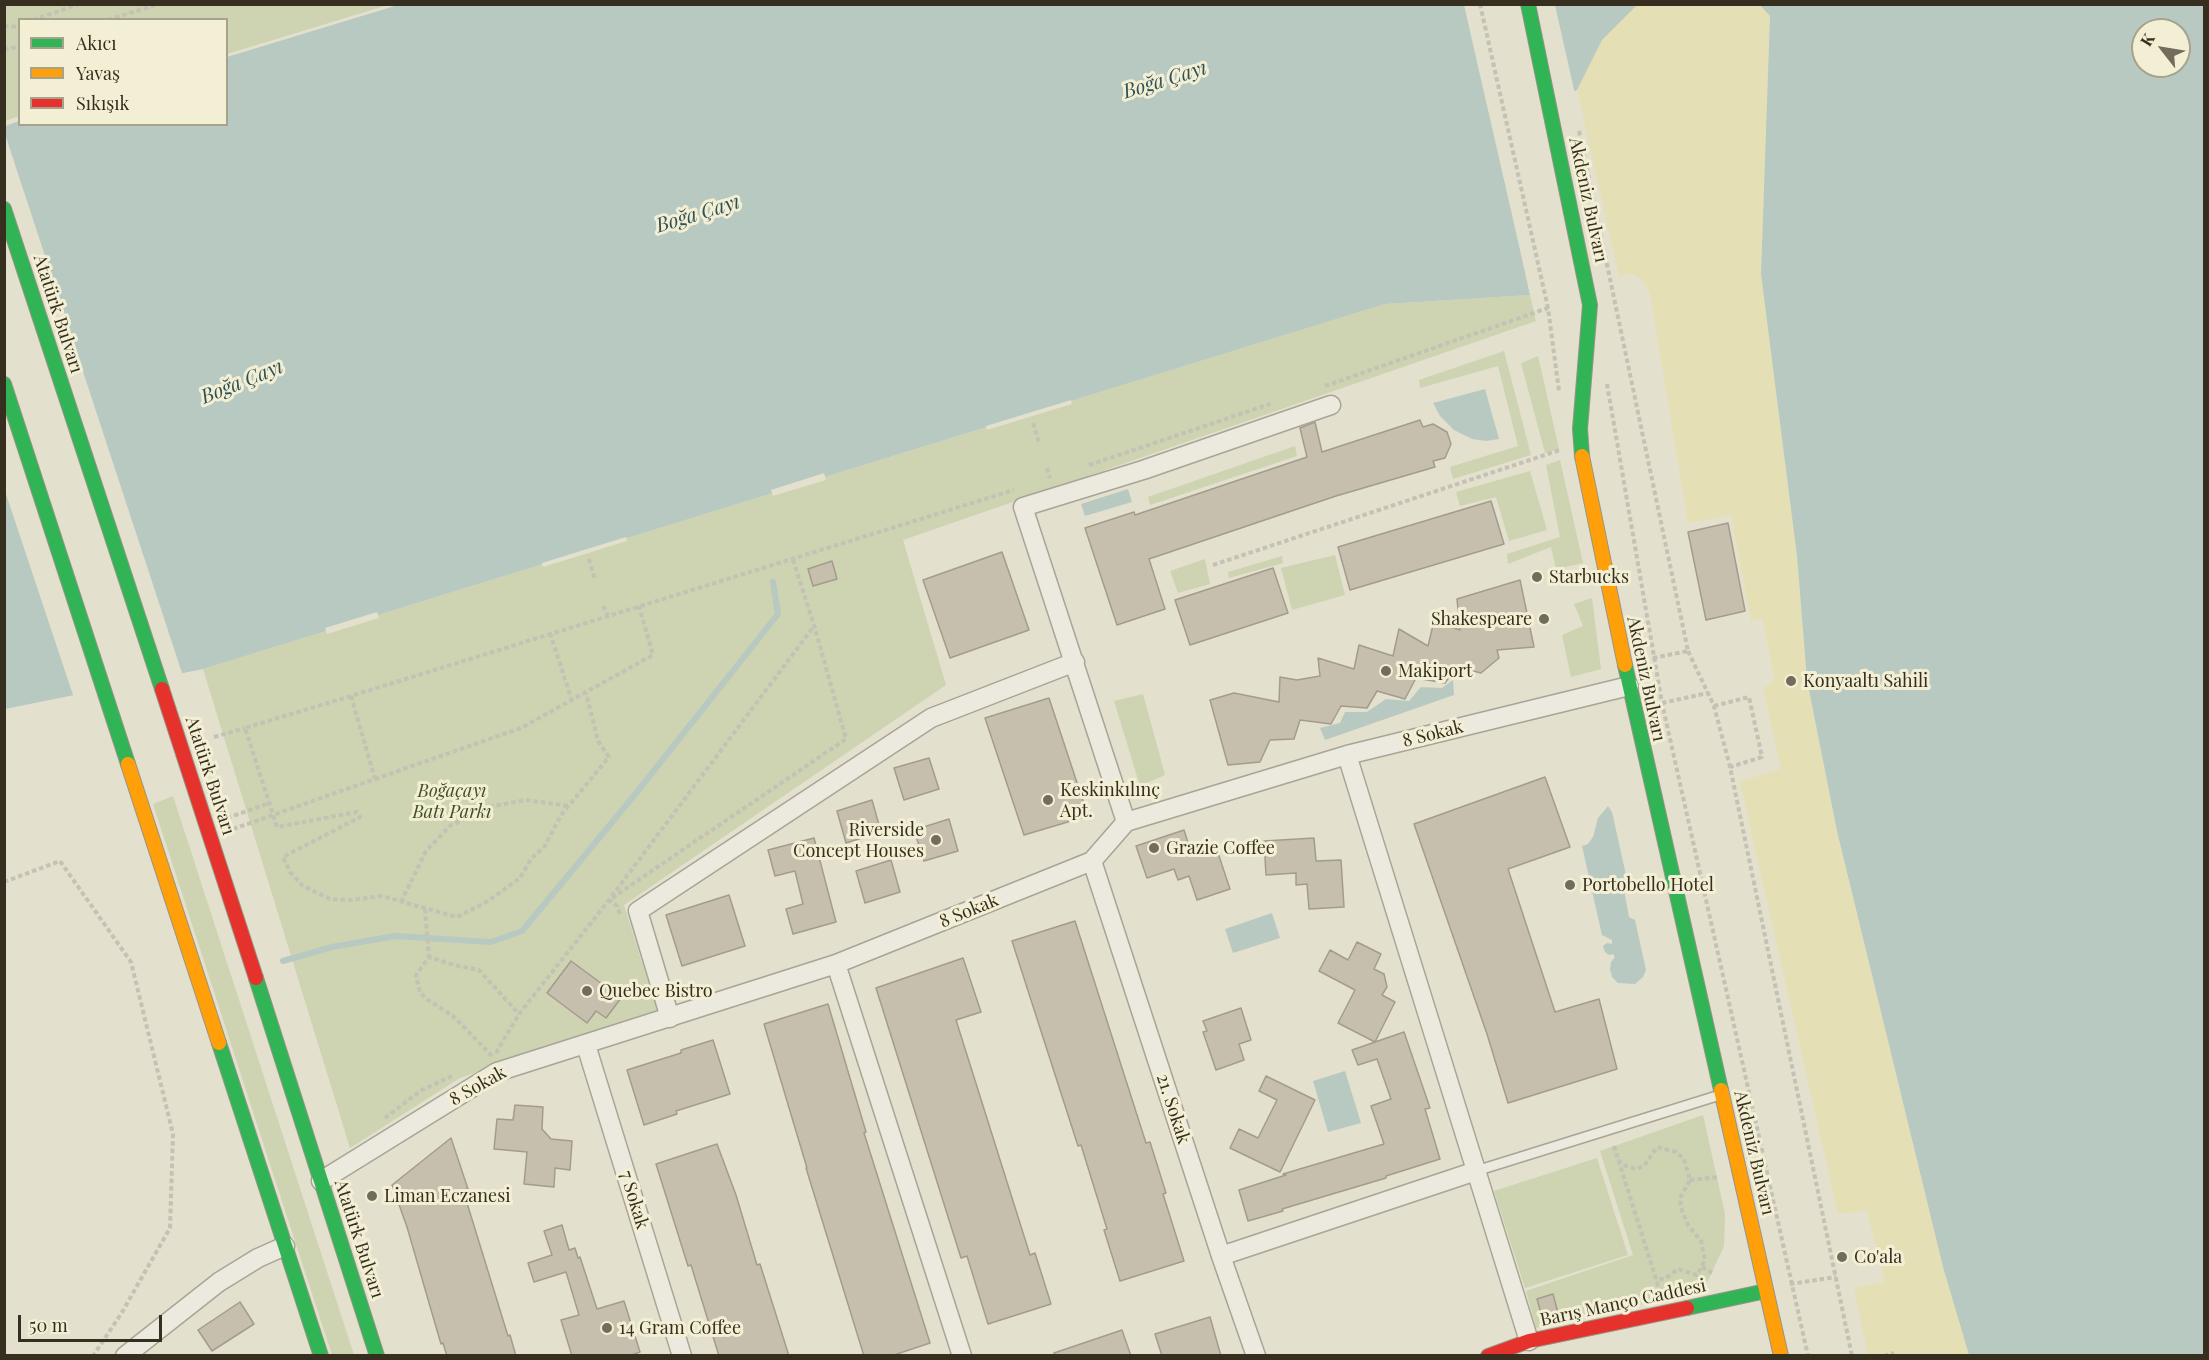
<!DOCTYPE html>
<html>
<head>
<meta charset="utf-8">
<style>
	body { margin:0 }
	#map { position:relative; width:2209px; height:1360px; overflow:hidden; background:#e3e0cd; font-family:"Playfair Display",serif }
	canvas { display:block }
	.frame { position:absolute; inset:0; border:6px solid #362e1f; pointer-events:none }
	.legend { position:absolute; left:18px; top:18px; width:210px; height:108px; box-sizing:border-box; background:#f3efd4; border:2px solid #a7a28c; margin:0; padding:8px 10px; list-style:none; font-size:18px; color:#362e1f }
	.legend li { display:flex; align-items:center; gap:12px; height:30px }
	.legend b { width:30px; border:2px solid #a7a28c }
	.north { position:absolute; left:2131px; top:18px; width:60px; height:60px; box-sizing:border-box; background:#f3efd4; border:2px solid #a7a28c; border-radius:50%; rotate:301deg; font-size:16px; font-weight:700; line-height:24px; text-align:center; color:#362e1f }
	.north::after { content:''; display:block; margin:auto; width:21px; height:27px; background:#736c5c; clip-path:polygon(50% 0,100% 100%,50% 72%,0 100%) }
	.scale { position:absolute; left:18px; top:1315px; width:144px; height:27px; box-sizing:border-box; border:3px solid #362e1f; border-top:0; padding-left:8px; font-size:18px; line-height:21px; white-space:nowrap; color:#362e1f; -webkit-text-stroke:4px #f3efd4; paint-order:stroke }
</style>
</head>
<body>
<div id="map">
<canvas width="2209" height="1360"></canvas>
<div class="frame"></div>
<ul class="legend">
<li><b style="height:8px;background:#30b455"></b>Akıcı</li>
<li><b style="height:8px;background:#ff9f0a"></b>Yavaş</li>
<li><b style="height:8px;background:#e5322d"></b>Sıkışık</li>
</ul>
<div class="north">K</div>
<div class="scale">50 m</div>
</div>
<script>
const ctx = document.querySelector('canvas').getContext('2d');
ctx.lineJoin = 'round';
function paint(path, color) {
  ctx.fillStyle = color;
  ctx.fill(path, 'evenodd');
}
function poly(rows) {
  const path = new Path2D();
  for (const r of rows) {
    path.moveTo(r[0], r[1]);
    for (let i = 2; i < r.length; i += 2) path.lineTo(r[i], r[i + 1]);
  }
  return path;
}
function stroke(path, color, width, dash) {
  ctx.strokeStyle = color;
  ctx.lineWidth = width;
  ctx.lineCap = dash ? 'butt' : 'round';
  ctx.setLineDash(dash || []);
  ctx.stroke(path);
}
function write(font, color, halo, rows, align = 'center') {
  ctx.font = font + ' "Playfair Display",serif';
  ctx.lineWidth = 6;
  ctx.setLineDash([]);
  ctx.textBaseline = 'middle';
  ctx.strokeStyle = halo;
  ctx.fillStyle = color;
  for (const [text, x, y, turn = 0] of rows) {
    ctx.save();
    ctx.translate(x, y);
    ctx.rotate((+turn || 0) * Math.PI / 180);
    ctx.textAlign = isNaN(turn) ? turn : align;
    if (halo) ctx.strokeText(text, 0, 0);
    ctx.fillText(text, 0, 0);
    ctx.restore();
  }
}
paint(poly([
	[5,5,388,5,227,54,226,20,20,20,19,116,5,121],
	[1530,295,1536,321,903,540,946,685,624,905,657,1010,460,1078,350,1148,203,669,1385,304],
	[1504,351,1531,455,1453,479,1450,467,1518,446,1498,366,1420,388,1419,380],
	[1538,356,1559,449,1545,453,1521,363],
	[1295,446,1297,456,1150,505,1148,497],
	[1560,460,1583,563,1556,569,1551,547,1508,564,1507,554,1560,537,1546,465],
	[1530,471,1547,530,1509,541,1496,497,1460,506,1456,492],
	[1335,555,1345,595,1292,610,1281,568],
	[1282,556,1283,563,1229,578,1228,572],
	[1205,559,1210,584,1178,593,1170,571],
	[1592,598,1601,669,1571,677,1562,635,1583,626,1574,604],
	[1143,694,1165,775,1140,786,1114,701],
	[173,796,354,1355,332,1355,153,804],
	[1703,1115,1725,1214,1724,1246,1705,1287,1648,1303,1536,1328,1526,1291,1633,1255,1600,1151],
	[1597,1158,1628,1255,1525,1288,1494,1191]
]), '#ced3b1');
paint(poly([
	[1558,5,1765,5,1770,16,1761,274,1797,556,1807,680,1837,831,1943,1267,1969,1355,1868,1355,1854,1288,1885,1282,1867,1211,1838,1214,1740,782,1781,769,1763,688,1775,681,1762,618,1751,621,1731,515,1688,523,1650,294,1643,280,1632,274,1619,276]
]), '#e5dfb6');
paint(poly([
	[398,5,1637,5,1602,40,1577,90,1495,132,1530,295,1385,304,203,669,5,709,5,126,19,121,20,124,226,124,227,57],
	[1760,5,2204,5,2204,1355,1969,1355,1943,1267,1837,831,1807,680,1797,556,1761,274,1770,16],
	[2143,30,2179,30,2179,66,2143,66],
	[1485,389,1499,439,1486,441,1472,439,1454,430,1440,416,1433,403],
	[1128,489,1132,502,1085,516,1081,504],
	[1453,680,1454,695,1325,740,1320,728,1340,723,1345,712,1367,712,1386,699,1409,701,1421,687,1442,688],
	[1608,806,1612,812,1628,884,1624,890,1629,917,1635,920,1646,970,1643,977,1635,984,1618,983,1612,977,1610,969,1611,962,1615,957,1613,954,1609,955,1605,952,1603,946,1607,943,1612,944,1612,940,1602,935,1582,846,1588,844,1593,837,1598,818],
	[1272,913,1280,938,1233,953,1225,929],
	[1345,1071,1361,1123,1328,1132,1313,1081]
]), '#b8c9c1');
paint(poly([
	[1464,5,1555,5,1575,94,1498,134,1533,294,1531,298],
	[5,134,183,676,74,698,4,488],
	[1071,400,1072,404,987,430,986,426],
	[824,473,826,480,773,496,771,490],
	[626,537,627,541,543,567,542,563],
	[377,612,379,618,327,634,325,628]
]), '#e3e0cd');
stroke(poly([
	[283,961,332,947,395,936,491,942,522,931,633,797,778,614,773,582]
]), '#b8c9c1', 6);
const building = poly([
	[1420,420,1423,427,1433,424,1447,432,1451,444,1445,458,1433,461,1435,467,1336,496,1149,559,1165,609,1117,625,1085,528,1134,512,1135,515,1307,457,1300,428,1315,422,1322,452,1420,420],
	[1491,501,1504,544,1350,590,1338,547,1491,501],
	[1728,523,1745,611,1706,620,1688,532,1728,523],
	[1002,552,1029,630,950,658,923,580,1002,552],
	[832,561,837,579,813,586,808,569,832,561],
	[1273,568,1288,613,1190,645,1175,600,1273,568],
	[1520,580,1534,647,1497,650,1499,658,1481,673,1456,667,1445,683,1416,678,1405,699,1377,691,1367,708,1341,706,1331,724,1300,720,1294,739,1270,740,1260,762,1228,765,1210,700,1234,693,1279,702,1280,677,1297,680,1320,676,1318,658,1354,669,1359,645,1393,656,1399,629,1428,646,1434,621,1460,630,1457,599,1520,580],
	[1049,698,1088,816,1024,835,985,718,1049,698],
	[929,758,939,789,904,800,894,768,929,758],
	[1545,777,1570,847,1508,869,1555,1012,1599,999,1617,1069,1508,1103,1487,1034,1414,824,1545,777],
	[872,800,881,832,846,843,837,811,872,800],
	[949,819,958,851,924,861,914,830,949,819],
	[1184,830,1191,852,1215,844,1230,889,1197,900,1189,876,1178,880,1174,869,1147,878,1136,846,1184,830],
	[814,838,836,922,793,934,786,909,803,904,795,871,775,876,768,850,814,838],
	[1314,838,1316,861,1341,860,1344,907,1309,909,1307,884,1296,885,1296,873,1266,875,1264,841,1314,838],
	[891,860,900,892,865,903,856,871,891,860],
	[729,895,745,946,682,966,666,915,729,895],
	[1075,921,1146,1143,1150,1142,1166,1193,1163,1194,1184,1261,1120,1281,1104,1230,1107,1229,1081,1145,1078,1146,1012,941,1075,921],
	[1357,942,1381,954,1374,969,1384,974,1387,987,1382,995,1395,1002,1375,1042,1338,1023,1355,990,1319,971,1330,950,1348,960,1357,942],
	[963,958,981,1012,956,1020,1030,1255,1035,1253,1051,1304,988,1324,967,1256,961,1258,876,988,963,958],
	[571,961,621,998,606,1018,596,1011,587,1023,547,993,571,961],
	[828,1004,866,1132,864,1133,930,1343,891,1356,864,1356,806,1168,807,1168,764,1024,828,1004],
	[1241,1008,1251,1040,1239,1044,1244,1060,1216,1070,1203,1032,1207,1031,1203,1021,1241,1008],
	[1404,1032,1430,1108,1425,1109,1440,1159,1386,1176,1386,1178,1282,1209,1283,1211,1248,1221,1239,1190,1286,1175,1283,1174,1384,1144,1371,1106,1391,1099,1377,1059,1358,1065,1352,1050,1404,1032],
	[713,1040,730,1094,676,1111,677,1114,644,1125,627,1070,681,1053,681,1050,713,1040],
	[1266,1076,1315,1100,1280,1172,1230,1148,1239,1129,1258,1138,1277,1100,1259,1091,1266,1076],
	[515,1105,543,1107,542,1129,551,1139,572,1141,570,1170,555,1168,554,1187,524,1184,527,1152,494,1149,497,1119,513,1120,515,1105],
	[451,1138,468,1189,463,1190,508,1336,510,1335,516,1356,447,1356,443,1343,441,1344,407,1227,392,1185,451,1138],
	[717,1144,736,1195,757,1265,760,1264,789,1356,719,1356,691,1265,688,1266,656,1164,717,1144],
	[562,1225,569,1250,575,1248,578,1258,580,1257,597,1309,624,1301,640,1352,629,1356,572,1356,561,1320,579,1315,566,1272,534,1282,528,1263,552,1255,544,1231,562,1225],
	[1553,1294,1558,1313,1542,1317,1537,1299,1553,1294],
	[240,1302,254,1324,212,1351,198,1330,240,1302],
	[1210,1317,1221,1356,1162,1356,1155,1334,1210,1317],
	[1122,1330,1131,1356,1055,1356,1054,1353,1122,1330]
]);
paint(building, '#c6bfae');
stroke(building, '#a39c8d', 1.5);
const lane = poly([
	[1476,1171,1720,1095]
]);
const street = poly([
	[1347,755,1529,1341],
	[1126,822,1023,507,1143,470,1331,405],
	[1092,861,1221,1256,1256,1356],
	[836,964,962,1356],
	[670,1018,638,911,931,718,1075,662],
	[586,1045,682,1356],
	[321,1181,497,1072,836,964,1092,861,1126,822,1347,755,1629,686],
	[1221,1256,1476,1171],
	[125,1356,219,1282,258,1258,285,1246]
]);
const fast = poly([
	[1528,4,1590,305,1580,429,1582,456],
	[4,209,162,689],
	[4,384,128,764],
	[1625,665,1721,1090],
	[256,978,377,1356],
	[219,1043,321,1356],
	[1687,1308,1766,1291]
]);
const slow = poly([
	[1582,456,1625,665],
	[128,764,219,1043],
	[1721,1090,1781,1356]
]);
const jam = poly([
	[162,689,256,978],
	[1488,1356,1529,1341,1687,1308]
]);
stroke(lane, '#a8a496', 12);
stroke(street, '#a8a496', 21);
stroke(fast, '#989486', 16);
stroke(slow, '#989486', 16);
stroke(jam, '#989486', 16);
stroke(poly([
	[1480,4,1548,308,1559,391],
	[33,20,79,4],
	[108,20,158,4],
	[4,26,20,27],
	[4,50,20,46],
	[1579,131,1688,651,1653,658],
	[1607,384,1662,703,1808,1356],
	[1325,386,1548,308],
	[1033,423,1039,442],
	[1089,465,1270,404],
	[1047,468,1050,478],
	[589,559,595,580],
	[1213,565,1560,450],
	[603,606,608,616],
	[550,633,572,701],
	[1688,651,1714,706,1730,767,1852,1356],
	[351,696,245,728,277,827,357,812,360,817,283,857,290,872,303,886,330,899,351,900,382,896,457,917,488,901,520,878,531,859,545,846,561,815,609,757,598,741,586,693],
	[1662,703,1708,693],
	[1714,706,1749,697,1762,757,1730,767],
	[214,737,245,728],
	[375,779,521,728,653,655,639,606],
	[227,818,270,803],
	[233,829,375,779,351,696,1014,490],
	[4,882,60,861,131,962,173,1134,170,1228,121,1314,93,1356],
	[401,902,426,851,450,826,489,807,526,800,569,806],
	[425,909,429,957],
	[620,914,617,906,609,900,846,739,814,625,793,560],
	[496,1053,519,1014,609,900,814,626],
	[492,1056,453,1016,428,1000,420,993,416,975,429,957,454,965,479,970,519,1014],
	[385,1118,422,1090,452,1076],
	[1614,1146,1660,1292],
	[1618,1160,1626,1166,1636,1169,1644,1166,1657,1147,1676,1152,1684,1159,1690,1180,1680,1198,1681,1208,1688,1225,1701,1241,1705,1260,1697,1275,1678,1269,1666,1278,1656,1280],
	[1690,1180,1719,1177],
	[1702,1267,1712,1273],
	[1790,1284,1836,1277],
	[1884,1356,1894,1353]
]), '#c4c1b5', 4, [4.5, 3]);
stroke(lane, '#ece9df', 9);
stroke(street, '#ece9df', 18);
stroke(fast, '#30b455', 14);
stroke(slow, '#ff9f0a', 14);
stroke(jam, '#e5322d', 14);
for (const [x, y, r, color] of [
	[1537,577,6,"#736c5c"],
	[1544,619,6,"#736c5c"],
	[1386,671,6,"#736c5c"],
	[1791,681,6,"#736c5c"],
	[1048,800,6,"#736c5c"],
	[936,840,6,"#736c5c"],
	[1154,848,6,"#736c5c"],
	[1570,885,6,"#736c5c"],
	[587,991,6,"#736c5c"],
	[372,1196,6,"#736c5c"],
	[1842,1257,6,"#736c5c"],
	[607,1328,6,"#736c5c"]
]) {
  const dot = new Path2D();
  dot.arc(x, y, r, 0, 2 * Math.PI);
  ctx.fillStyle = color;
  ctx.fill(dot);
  stroke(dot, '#f3efd4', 2);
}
write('18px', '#362e1f', '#f3efd4', [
	["Akdeniz Bulvarı",1588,200,78],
	["Atatürk Bulvarı",58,314,72],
	["Akdeniz Bulvarı",1646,679,78],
	["8 Sokak",1433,734,-14],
	["Atatürk Bulvarı",210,776,72],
	["8 Sokak",969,911,-22],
	["8 Sokak",478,1086,-29],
	["21. Sokak",1173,1109,72],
	["Akdeniz Bulvarı",1754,1153,77],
	["7 Sokak",634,1200,73],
	["Atatürk Bulvarı",359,1239,72],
	["Barış Manço Caddesi",1623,1303,-12]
]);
write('18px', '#362e1f', '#f3efd4', [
	["Starbucks",1549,577],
	["Shakespeare",1532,619,"right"],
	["Makiport",1398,671],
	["Konyaaltı Sahili",1803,681],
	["Keskinkılınç",1060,790],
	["Apt.",1060,811],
	["Riverside",924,830,"right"],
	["Concept Houses",924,851,"right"],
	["Grazie Coffee",1166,848],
	["Portobello Hotel",1582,885],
	["Quebec Bistro",599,991],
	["Liman Eczanesi",384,1196],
	["Co'ala",1854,1257],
	["14 Gram Coffee",619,1328]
], 'left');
write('italic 18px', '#405127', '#f3efd4', [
	["Boğaçayı",452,791],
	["Batı Parkı",452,812]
]);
write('italic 20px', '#2f5155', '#f3efd4', [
	["Boğa Çayı",1165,80,-17],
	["Boğa Çayı",698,214,-17],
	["Boğa Çayı",242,382,-22]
]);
</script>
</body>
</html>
